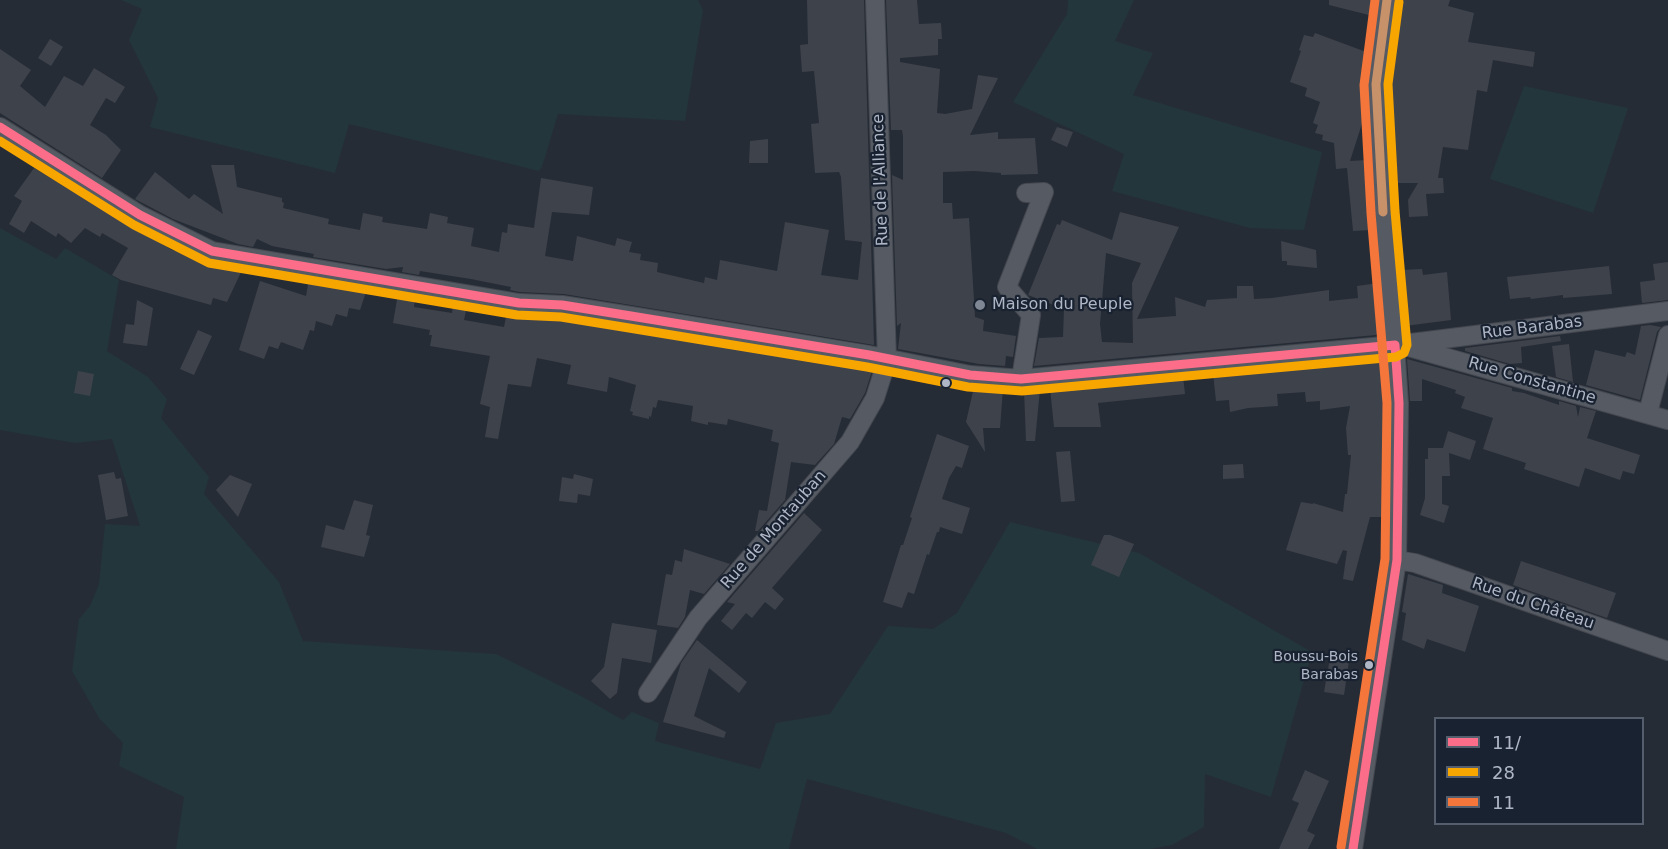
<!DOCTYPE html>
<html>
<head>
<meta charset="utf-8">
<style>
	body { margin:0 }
	#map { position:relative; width:1668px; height:849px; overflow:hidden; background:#262c35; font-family:"DejaVu Sans",sans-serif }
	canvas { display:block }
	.legend { position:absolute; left:1434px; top:717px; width:210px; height:108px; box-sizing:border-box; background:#192230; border:2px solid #555e6c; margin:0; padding:8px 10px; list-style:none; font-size:18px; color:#afb7c7 }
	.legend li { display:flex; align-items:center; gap:12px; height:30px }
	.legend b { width:30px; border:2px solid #555e6c }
</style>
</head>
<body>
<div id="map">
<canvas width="1668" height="849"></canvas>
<ul class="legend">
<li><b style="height:8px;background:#fb6d88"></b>11/</li>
<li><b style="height:8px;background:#f7a600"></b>28</li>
<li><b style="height:8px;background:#f5763a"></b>11</li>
</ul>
</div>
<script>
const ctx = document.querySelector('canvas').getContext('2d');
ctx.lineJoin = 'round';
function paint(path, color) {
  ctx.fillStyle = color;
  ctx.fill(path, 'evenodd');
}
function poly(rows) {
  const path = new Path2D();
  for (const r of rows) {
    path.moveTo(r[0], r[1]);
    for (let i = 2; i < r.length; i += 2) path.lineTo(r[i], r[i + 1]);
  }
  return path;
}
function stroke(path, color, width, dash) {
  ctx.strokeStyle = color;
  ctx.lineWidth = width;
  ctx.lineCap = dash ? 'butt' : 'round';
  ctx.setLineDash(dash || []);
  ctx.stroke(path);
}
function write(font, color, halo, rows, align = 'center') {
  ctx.font = font + ' "DejaVu Sans",sans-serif';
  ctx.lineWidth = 4.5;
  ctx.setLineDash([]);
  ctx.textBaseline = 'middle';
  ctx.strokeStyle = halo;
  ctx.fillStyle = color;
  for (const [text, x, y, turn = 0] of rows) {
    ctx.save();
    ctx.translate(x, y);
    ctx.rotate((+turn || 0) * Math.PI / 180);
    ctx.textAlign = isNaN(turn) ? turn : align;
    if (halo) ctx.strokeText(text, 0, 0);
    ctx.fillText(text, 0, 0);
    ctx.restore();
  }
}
paint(poly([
	[121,0,698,0,703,10,685,121,558,114,542,167,539,171,349,124,335,173,150,127,158,98,129,40,142,9],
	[1068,0,1134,0,1115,41,1153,53,1133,95,1322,152,1304,230,1250,228,1112,191,1124,154,1013,102,1067,14],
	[1524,86,1628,108,1593,213,1490,179],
	[0,228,56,259,65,248,119,280,107,351,148,377,167,399,161,418,209,477,204,494,279,582,303,641,496,654,581,696,623,720,632,712,659,723,655,741,760,769,776,723,830,714,888,626,933,629,957,613,1010,522,1139,553,1312,652,1271,797,1205,774,1204,827,1172,845,1150,849,1037,849,1006,833,807,779,789,849,176,849,184,797,119,766,123,743,99,718,72,671,79,619,90,606,99,584,105,524,140,526,112,439,75,443,0,430]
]), '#23363b');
paint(poly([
	[807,0,864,0,874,345,564,294,520,292,510,290,511,287,471,279,420,271,419,275,402,272,403,267,386,269,313,257,314,254,272,246,257,239,253,247,238,244,173,219,135,199,155,172,189,199,194,194,223,214,211,165,234,165,237,187,282,198,282,202,284,203,283,208,329,219,328,224,360,230,363,213,383,217,382,222,427,229,430,213,448,217,447,223,474,228,471,246,499,252,502,232,507,233,508,224,534,228,541,178,593,187,589,215,552,212,545,256,573,261,577,236,615,246,617,238,632,242,629,252,641,254,640,260,658,263,657,272,704,283,705,277,717,280,720,260,777,271,785,222,829,230,821,275,858,280,862,242,845,240,841,177,839,172,815,173,811,124,819,123,814,71,802,72,800,45,808,44],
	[886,0,917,0,919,24,941,23,942,39,938,39,938,55,900,58,900,62,940,69,937,113,945,114,972,109,978,75,998,78,970,135,998,132,998,139,1035,138,1038,174,1001,175,1001,173,974,171,943,172,943,203,952,203,953,219,969,218,975,317,984,320,983,331,1016,336,1013,357,1006,356,1005,366,979,364,898,349,901,323,897,326,892,175,903,180,903,136,902,130,891,130],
	[1329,0,1376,0,1373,16,1329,5],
	[1398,0,1450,0,1448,6,1474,13,1468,42,1535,52,1533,67,1493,60,1487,92,1477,90,1468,150,1443,147,1438,178,1443,178,1444,193,1426,194,1428,216,1409,217,1408,200,1418,183,1398,183,1396,168,1392,168,1387,84],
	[1315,33,1369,53,1365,84,1366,111,1350,161,1367,160,1371,230,1353,231,1347,168,1336,169,1334,143,1322,140,1323,135,1315,133,1318,125,1313,123,1320,102,1305,96,1307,88,1290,82,1301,51,1299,50,1304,35,1313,37],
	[50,39,63,47,51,66,38,58],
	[0,49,31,70,20,86,45,107,64,76,83,86,94,68,125,87,115,103,106,98,90,125,106,135,121,150,102,178,0,113],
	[1057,127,1073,132,1067,147,1051,140],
	[768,139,768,163,749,163,750,141],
	[34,168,172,250,194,255,210,262,243,268,227,302,213,298,211,305,121,280,112,275,128,248,102,233,100,237,85,228,71,243,58,233,56,237,31,221,24,233,9,224,22,201,14,196],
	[1120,212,1179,227,1137,319,1176,316,1175,297,1205,307,1207,300,1237,298,1237,286,1253,286,1254,299,1272,298,1329,290,1329,301,1358,298,1357,286,1378,283,1382,328,1376,335,1034,366,1039,338,1063,337,1064,309,1028,295,1057,224,1060,225,1062,220,1112,240],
	[1106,253,1141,263,1132,283,1133,343,1102,342,1100,324],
	[1281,241,1316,250,1317,268,1287,265,1287,261,1282,261],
	[1668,262,1668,300,1642,303,1640,282,1655,280,1653,264],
	[1609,266,1612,294,1563,298,1563,295,1531,299,1530,297,1510,299,1507,277],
	[1422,269,1423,275,1447,272,1451,320,1405,326,1400,270],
	[309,279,367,289,360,310,349,308,347,317,336,314,332,326,316,321,314,331,310,330,303,350,281,342,278,349,269,346,264,359,239,350,260,281,306,296],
	[398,294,415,297,414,307,452,313,453,303,467,306,464,320,504,327,507,312,561,316,850,363,846,367,872,371,865,393,850,419,842,417,834,444,815,465,791,462,785,500,758,531,755,531,759,510,767,511,779,443,771,441,773,430,728,419,727,425,708,422,708,425,691,421,693,406,658,400,656,408,653,407,651,417,649,416,649,419,632,415,633,412,630,411,636,385,609,377,607,392,567,384,571,365,537,358,531,387,508,384,498,439,485,437,490,407,480,404,490,356,430,346,432,335,429,335,430,330,393,323],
	[137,300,153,308,147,346,123,343,126,324,134,325],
	[1650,325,1661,327,1657,332,1640,400,1586,385,1595,350,1625,357,1627,352,1635,355,1641,326],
	[198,330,212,336,194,375,180,369],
	[1560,336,1561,341,1521,347,1522,363,1510,364,1465,351,1465,348],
	[1569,344,1573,382,1556,377,1552,346],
	[1381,358,1385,361,1388,402,1384,402,1384,517,1370,517,1353,581,1343,579,1347,551,1343,550,1337,564,1286,550,1301,502,1313,504,1313,503,1343,512,1345,494,1347,494,1351,455,1348,455,1346,428,1350,406,1320,410,1320,401,1306,402,1305,392,1277,394,1278,406,1248,408,1230,412,1229,400,1216,401,1213,373],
	[1407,359,1512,388,1512,391,1524,393,1559,405,1559,401,1576,406,1578,417,1580,407,1596,411,1587,438,1640,455,1634,474,1623,471,1620,480,1585,468,1579,487,1524,469,1526,463,1483,449,1493,418,1461,408,1465,397,1455,393,1456,390,1422,379,1422,401,1410,401],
	[78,371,94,374,90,396,74,393],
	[1183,376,1185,394,1098,403,1101,427,1054,427,1050,388],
	[974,387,1003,389,1000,428,983,428,985,452,966,422],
	[1040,389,1035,441,1026,441,1024,390],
	[1448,431,1476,441,1470,460,1449,453,1450,476,1442,476,1442,504,1449,506,1444,523,1420,515,1425,498,1425,459,1428,459,1428,448,1443,448],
	[937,434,969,446,962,468,956,466,949,478,942,499,970,508,962,534,940,527,939,532,937,532,929,555,927,554,914,594,908,592,902,608,883,602,901,545,903,545,912,518,910,517],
	[1070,451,1075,501,1061,502,1056,452],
	[1243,464,1244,478,1223,479,1223,465],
	[114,472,116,479,121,478,128,516,106,520,98,475],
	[574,474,593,479,590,496,578,494,577,503,559,501,562,477,573,479],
	[230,475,252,484,238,517,216,490],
	[354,500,373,505,366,535,370,536,364,557,321,547,326,525,344,530],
	[804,513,822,530,772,588,784,599,775,610,765,602,752,618,746,613,732,630,721,621,735,604,727,602],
	[1104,535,1110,535,1134,544,1119,577,1091,565],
	[684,549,730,564,704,594,690,590,685,617,678,628,657,625,666,574,672,575,675,560,682,562],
	[1521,561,1616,593,1607,618,1513,585],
	[1408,574,1443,585,1442,593,1479,606,1465,652,1427,639,1424,649,1402,640,1406,613,1402,612],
	[612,623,657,630,651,663,622,658,617,693,610,699,591,681,604,667],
	[697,640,747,682,739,693,709,668,694,716,726,732,724,738,663,722,681,663],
	[1330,658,1349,661,1344,695,1324,692],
	[1305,770,1329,781,1307,831,1315,835,1308,849,1279,849,1299,803,1292,800]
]), '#3e424b');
const street = poly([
	[0,127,140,215,212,251,519,303,562,305,631,316,869,355,970,375,1021,379,1395,345,1668,311],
	[1409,347,1668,420],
	[1021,379,1031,315,1007,287,1044,192,1026,193],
	[1648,413,1668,335],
	[1397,560,1415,563,1668,651],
	[648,693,698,618,850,442,875,398,887,360,875,0],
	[1353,849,1397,560,1399,403,1395,345,1383,212,1376,84,1387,0]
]);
stroke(street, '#444850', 20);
stroke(street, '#565b63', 18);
stroke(poly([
	[0,127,140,215,212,251,519,303,562,305,631,316,869,355,970,375,1021,379,1395,345,1399,403,1397,560,1353,849]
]), '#fb6d88', 9);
stroke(poly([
	[0,141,134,225,209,263,517,315,561,317,629,328,867,367,968,387,1022,391,1396,357,1404,353,1407,345,1395,211,1388,84,1399,2]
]), '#f7a600', 9);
stroke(poly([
	[1341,847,1385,559,1387,403,1371,213,1364,85,1375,0]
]), '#f5763a', 9);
stroke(poly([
	[1383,212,1376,84,1387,0]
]), '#c7916a', 9);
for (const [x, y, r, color] of [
	[980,305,6,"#7f8694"],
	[946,383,5,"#afb7c7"],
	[1369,665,5,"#afb7c7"]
]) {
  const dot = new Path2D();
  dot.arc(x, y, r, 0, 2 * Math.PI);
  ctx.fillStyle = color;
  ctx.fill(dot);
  stroke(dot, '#192230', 2);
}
write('14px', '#afb7c7', '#192230', [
	["Boussu-Bois",1358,657],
	["Barabas",1358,675]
], 'right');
write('16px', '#afb7c7', '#192230', [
	["Rue de l'Alliance",881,180,-92],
	["Rue Barabas",1532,328,-7],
	["Rue Constantine",1532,381,16],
	["Rue de Montauban",774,530,-49],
	["Rue du Château",1533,604,19]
]);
write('16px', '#afb7c7', '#192230', [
	["Maison du Peuple",992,305]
], 'left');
</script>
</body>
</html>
